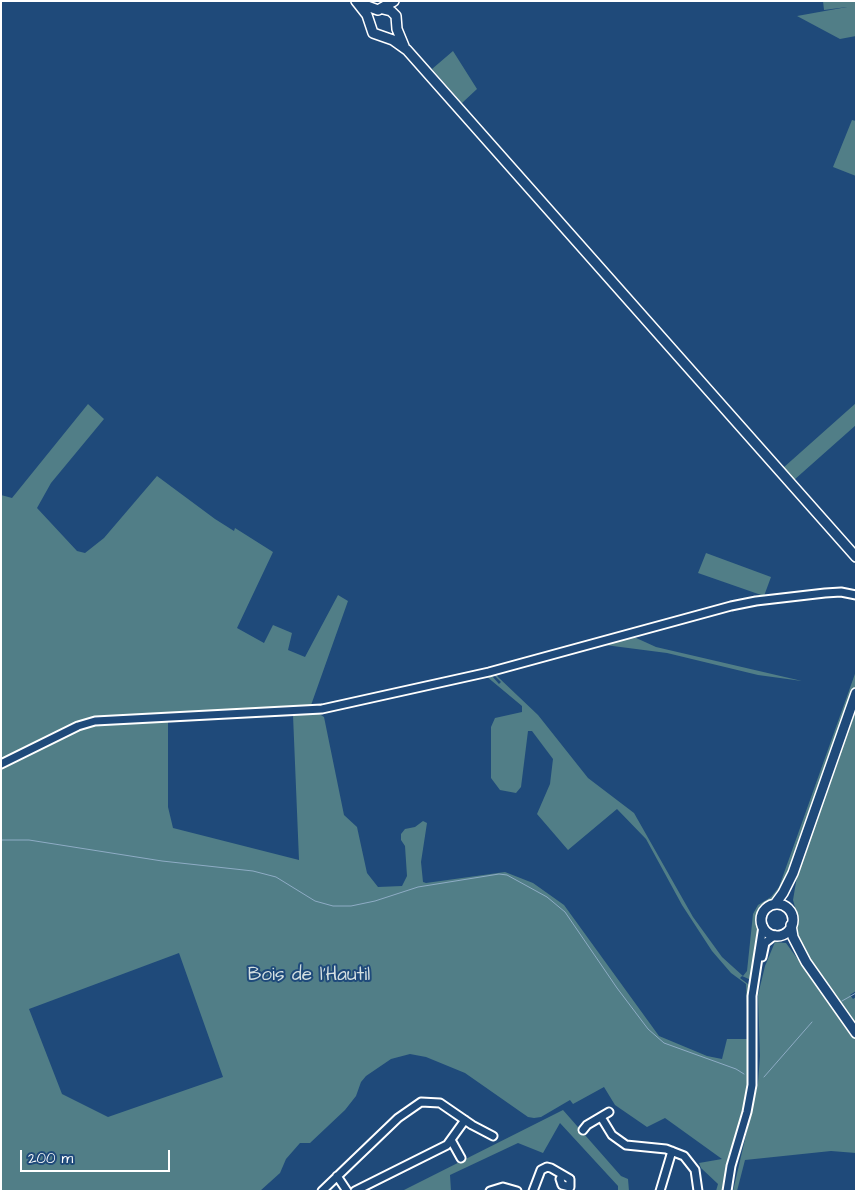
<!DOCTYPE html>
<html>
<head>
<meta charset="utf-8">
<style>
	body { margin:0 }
	#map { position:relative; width:857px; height:1192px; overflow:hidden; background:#1f4a7a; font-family:"Architects Daughter",sans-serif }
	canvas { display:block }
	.frame { position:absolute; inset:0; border:2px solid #fff; pointer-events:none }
	.scale { position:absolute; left:20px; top:1150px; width:150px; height:22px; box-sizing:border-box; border:2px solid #fff; border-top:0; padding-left:6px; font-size:15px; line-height:18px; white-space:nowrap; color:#fff; -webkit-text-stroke:4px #1f4a7a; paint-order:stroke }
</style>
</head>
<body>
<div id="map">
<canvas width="857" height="1192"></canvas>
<div class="frame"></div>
<div class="scale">200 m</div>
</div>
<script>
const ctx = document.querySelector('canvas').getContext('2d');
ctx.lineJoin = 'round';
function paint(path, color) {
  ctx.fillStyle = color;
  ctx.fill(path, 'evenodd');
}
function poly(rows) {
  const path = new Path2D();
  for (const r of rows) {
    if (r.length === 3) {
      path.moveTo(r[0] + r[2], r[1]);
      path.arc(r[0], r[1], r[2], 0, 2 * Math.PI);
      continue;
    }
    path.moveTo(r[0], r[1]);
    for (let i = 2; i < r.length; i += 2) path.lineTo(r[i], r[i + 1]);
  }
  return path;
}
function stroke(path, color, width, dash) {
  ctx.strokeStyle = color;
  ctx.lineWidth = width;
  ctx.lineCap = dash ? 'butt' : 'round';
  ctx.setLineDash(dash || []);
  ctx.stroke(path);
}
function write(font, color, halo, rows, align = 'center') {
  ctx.font = font + ' "Architects Daughter",sans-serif';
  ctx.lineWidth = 4;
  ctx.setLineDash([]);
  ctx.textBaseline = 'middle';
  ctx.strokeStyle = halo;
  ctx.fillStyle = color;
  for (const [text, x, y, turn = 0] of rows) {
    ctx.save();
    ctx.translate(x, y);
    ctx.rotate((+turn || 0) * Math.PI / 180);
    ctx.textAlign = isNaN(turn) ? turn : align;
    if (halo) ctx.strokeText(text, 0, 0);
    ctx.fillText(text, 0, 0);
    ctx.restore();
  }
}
paint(poly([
	[823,1,856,1,856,36,840,39,797,16,847,7,824,10],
	[453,51,477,89,462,103,432,69],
	[852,120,856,121,856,176,833,167],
	[856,403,856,425,794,480,783,468],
	[88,404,104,419,51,483,37,508,77,551,85,553,104,538,157,476,215,519,234,531,235,528,273,552,237,628,264,643,273,625,292,633,288,650,305,657,338,595,348,601,310,708,324,717,344,815,357,827,367,873,378,887,402,886,407,876,405,846,401,840,401,834,405,829,415,827,423,821,427,823,421,862,423,882,426,883,505,872,533,883,564,905,659,1036,707,1056,722,1059,727,1039,748,1039,746,984,731,973,712,951,682,905,646,839,617,809,568,850,537,814,550,784,553,759,532,731,528,731,521,787,516,793,500,790,491,778,491,727,495,718,522,712,522,706,486,676,439,688,361,705,323,712,485,675,492,676,499,684,501,682,494,675,496,672,731,608,840,594,856,596,856,599,845,596,797,599,731,609,634,637,656,647,802,681,758,675,667,653,605,645,496,674,498,677,538,715,588,778,634,813,693,917,722,957,743,976,747,971,753,914,758,905,771,897,779,887,856,671,856,685,784,885,778,897,764,905,758,915,759,933,756,942,757,962,754,977,751,980,742,976,740,978,752,987,751,1076,746,1107,729,1164,725,1191,716,1191,718,1184,701,1168,699,1163,722,1159,665,1118,647,1127,615,1105,604,1087,573,1104,570,1100,541,1117,534,1118,528,1117,465,1073,426,1057,410,1054,391,1059,366,1076,361,1082,356,1096,345,1110,310,1143,300,1143,286,1159,280,1173,260,1191,1,1191,1,495,12,498],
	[293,715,299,860,173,828,168,807,168,720],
	[179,953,223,1077,108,1117,62,1094,29,1009],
	[706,553,771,577,764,596,698,573],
	[856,707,856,991,850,995,853,999,856,997,856,1028,802,951,796,936,798,918,793,900,797,876],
	[775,942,786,943,856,1039,856,1153,831,1151,745,1160,737,1191,733,1191,758,1083,760,1056,758,995,765,966],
	[563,1110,621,1176,628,1179,629,1191,618,1191,618,1186,560,1123,543,1153,518,1143,450,1175,451,1191,402,1191]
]), '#517e87');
stroke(poly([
	[1,840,29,840,162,861,253,871,276,877,315,901,333,906,351,906,375,901,418,887,499,874,507,875,547,897,565,912,617,988,648,1029,664,1043,736,1069,744,1074],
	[842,1001,856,993],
	[764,1077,812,1022]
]), '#8eacc5', 1);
const minor = poly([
	[1,764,78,726,95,721,322,709,489,672,731,606,756,601,825,593,841,592,856,595],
	[762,957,765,943,775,935],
	[601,1117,612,1135,626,1145,666,1149,684,1156,695,1170,698,1191],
	[583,1130,587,1125,609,1112],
	[451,1140,461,1158],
	[337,1176,347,1191],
	[322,1191,398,1118,421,1102,440,1103,472,1125,493,1136],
	[355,1191,447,1145,465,1120],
	[490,1191,503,1187,517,1191],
	[533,1191,541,1170,547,1167,551,1168,570,1179,570,1187,562,1185,560,1179,562,1175],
	[660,1191,672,1151],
	[727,1191,731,1166,747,1112,752,1085,752,996,763,926]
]);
const major = poly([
	[356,1,367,15,373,33,393,40,407,50,856,557],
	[359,3,378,10,394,1],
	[383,9,391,11,396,16,397,29,404,46],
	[775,904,783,893,793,873,856,693],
	[777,920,16],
	[791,925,793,937,806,962,856,1033]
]);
stroke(minor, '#fff', 11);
stroke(major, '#fff', 12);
stroke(minor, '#1f4a7a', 7);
stroke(major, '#1f4a7a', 9);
write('19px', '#d4dfe1', '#1f4a7a', [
	["Bois de l'Hautil",309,976]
]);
</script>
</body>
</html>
